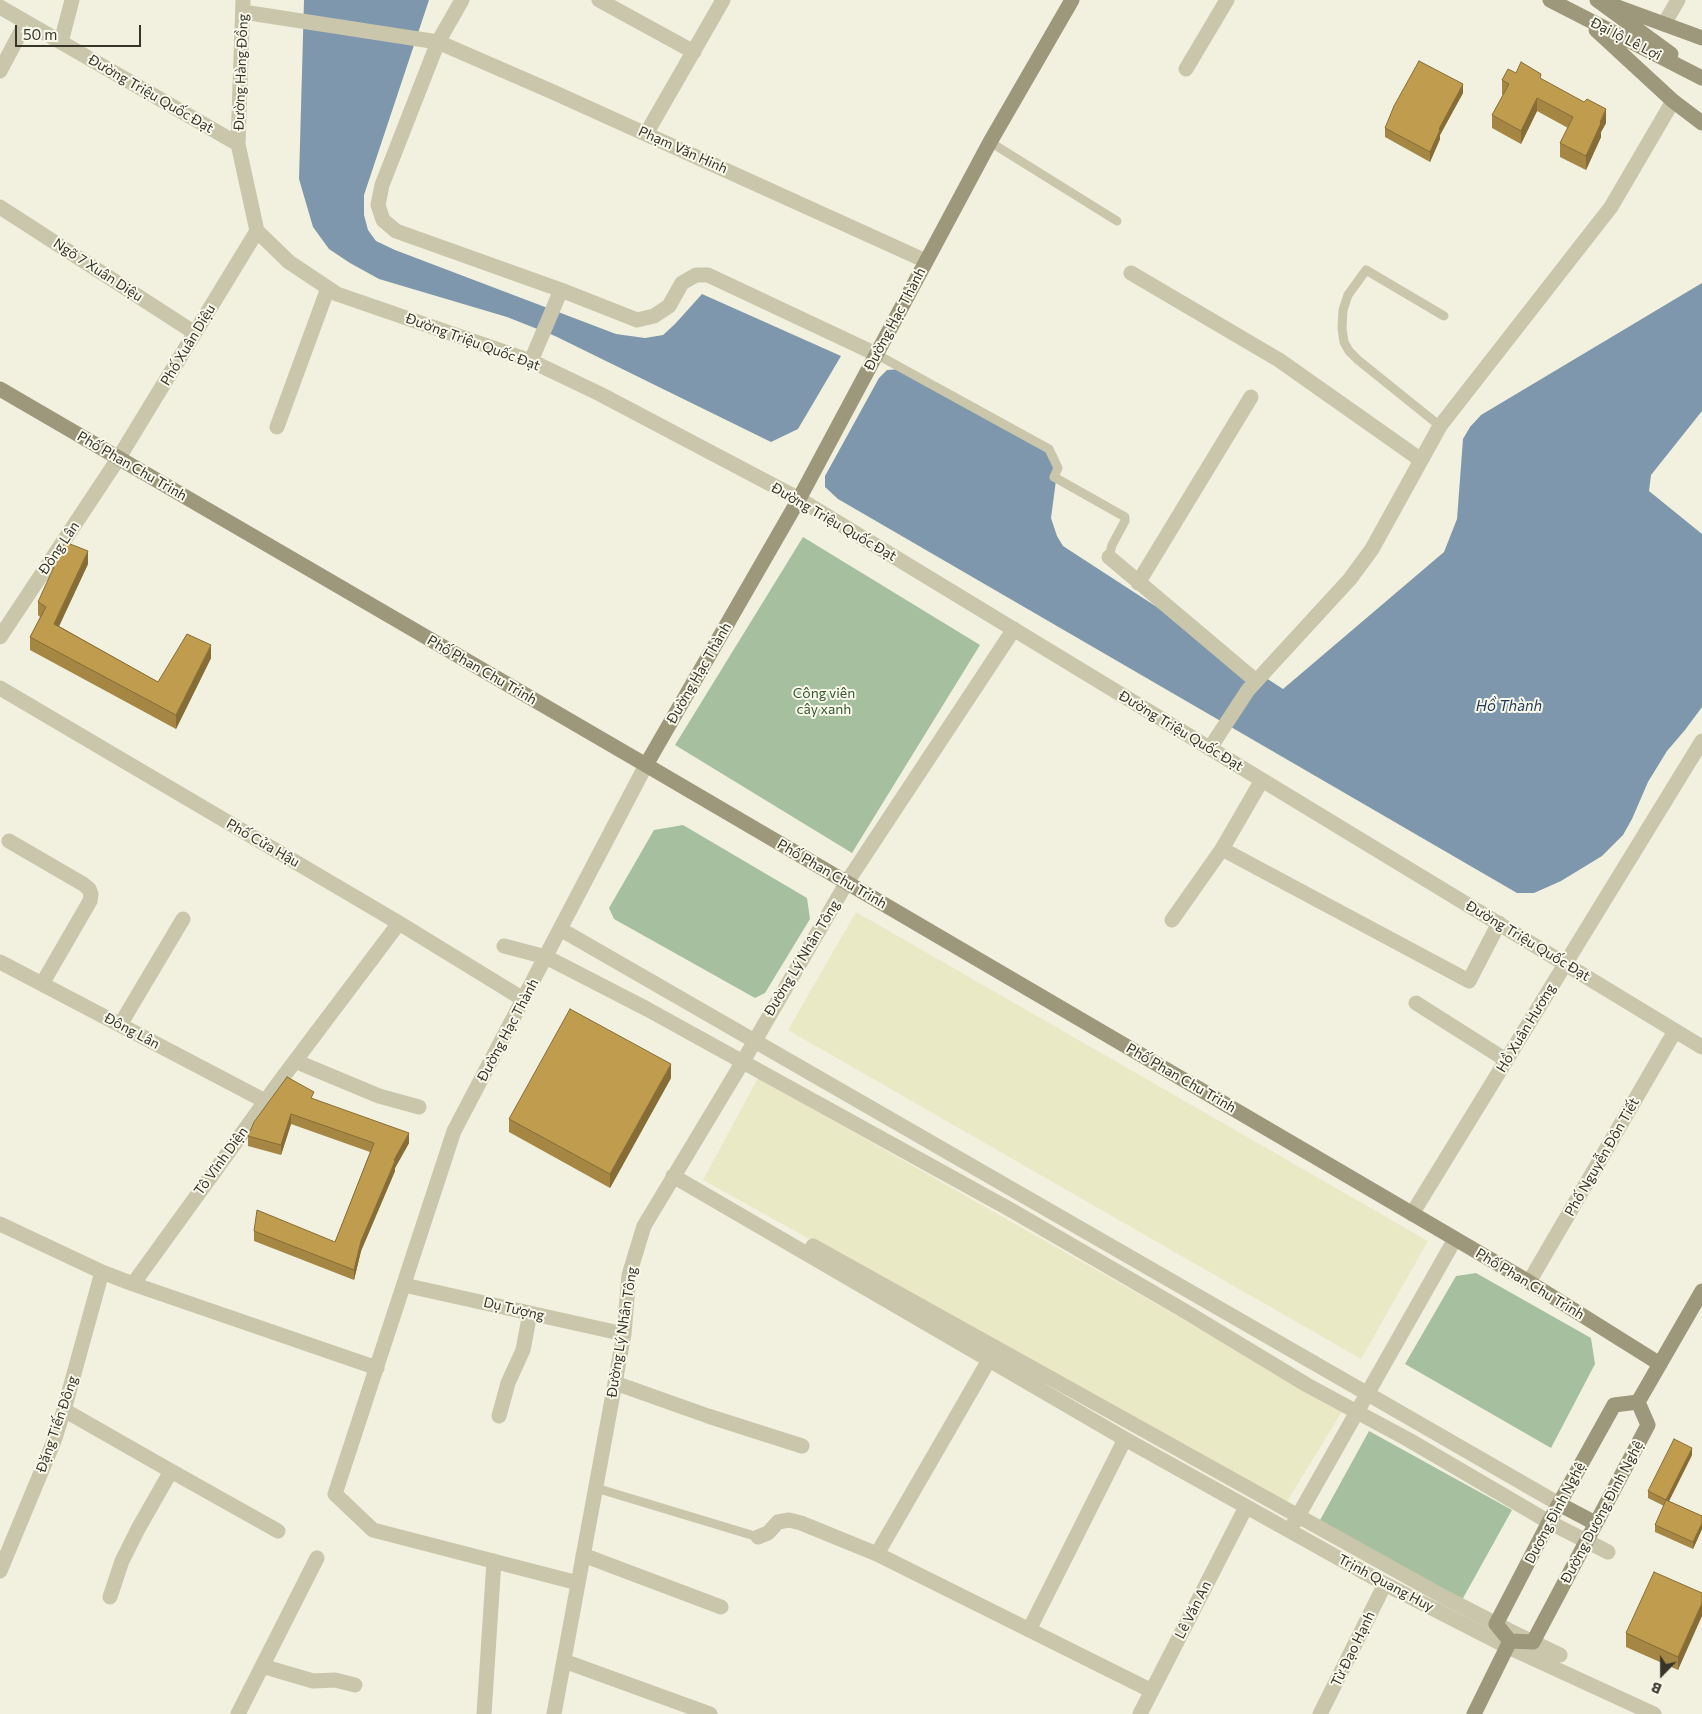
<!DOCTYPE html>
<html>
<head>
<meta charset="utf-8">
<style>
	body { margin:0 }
	#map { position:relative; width:1702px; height:1714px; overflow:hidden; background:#f2f1df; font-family:Commissioner,sans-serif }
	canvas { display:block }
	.north { position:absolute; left:1637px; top:1649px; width:50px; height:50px; -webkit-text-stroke:4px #f9f9eb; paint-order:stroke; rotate:202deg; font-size:14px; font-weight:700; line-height:20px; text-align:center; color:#37342a }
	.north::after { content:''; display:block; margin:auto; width:18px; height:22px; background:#37342a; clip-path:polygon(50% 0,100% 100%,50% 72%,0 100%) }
	.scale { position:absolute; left:15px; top:25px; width:126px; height:22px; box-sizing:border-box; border:2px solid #37342a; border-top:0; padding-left:6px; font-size:15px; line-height:18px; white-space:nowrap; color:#37342a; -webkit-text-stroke:4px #f9f9eb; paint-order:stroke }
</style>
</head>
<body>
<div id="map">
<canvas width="1702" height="1714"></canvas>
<div class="north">B</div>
<div class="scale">50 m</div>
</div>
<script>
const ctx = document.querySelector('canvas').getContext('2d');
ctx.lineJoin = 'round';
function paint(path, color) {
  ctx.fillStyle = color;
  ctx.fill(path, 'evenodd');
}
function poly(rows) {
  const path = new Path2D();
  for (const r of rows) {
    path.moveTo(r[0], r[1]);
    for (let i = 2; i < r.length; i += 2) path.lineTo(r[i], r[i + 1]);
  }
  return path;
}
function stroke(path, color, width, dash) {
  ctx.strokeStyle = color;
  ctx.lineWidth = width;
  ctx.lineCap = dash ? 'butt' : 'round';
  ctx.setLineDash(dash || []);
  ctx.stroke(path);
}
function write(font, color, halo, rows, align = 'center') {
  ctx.font = font + ' Commissioner,sans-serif';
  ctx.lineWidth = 4;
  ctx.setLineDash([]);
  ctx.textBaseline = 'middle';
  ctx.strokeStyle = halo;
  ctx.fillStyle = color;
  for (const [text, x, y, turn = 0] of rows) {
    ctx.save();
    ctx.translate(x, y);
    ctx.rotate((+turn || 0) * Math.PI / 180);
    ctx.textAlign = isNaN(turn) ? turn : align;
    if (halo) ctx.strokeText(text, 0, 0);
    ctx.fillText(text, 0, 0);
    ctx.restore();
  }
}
paint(poly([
	[803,537,980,645,852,853,675,745],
	[683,825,807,898,810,919,765,993,755,998,614,919,609,908,654,830],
	[1476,1273,1591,1338,1595,1364,1551,1448,1405,1364,1456,1276],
	[1369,1431,1512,1510,1462,1600,1319,1522]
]), '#a6c09f');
paint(poly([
	[856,912,1428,1241,1361,1359,788,1030],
	[758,1078,1343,1410,1286,1503,703,1180]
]), '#e9e9c6');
paint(poly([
	[304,0,429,0,364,195,364,215,368,230,376,241,395,250,616,334,645,338,663,335,675,324,702,294,841,356,798,429,771,442,555,336,507,317,379,279,350,263,329,249,313,227,299,179],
	[1702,283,1702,411,1651,475,1649,491,1702,534,1702,707,1685,730,1667,751,1648,782,1632,819,1623,835,1602,856,1561,881,1534,893,1517,893,838,499,825,487,825,476,879,378,887,370,901,369,1045,450,1058,465,1051,518,1057,536,1063,546,1283,689,1444,552,1457,519,1463,439,1470,427,1481,415]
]), '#7f97ad');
stroke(poly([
	[990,142,1117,221],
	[876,354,1049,449,1058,468,1054,477,1125,517,1125,521,1112,545,1109,557],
	[1440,426,1358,360,1349,351,1344,342,1342,328,1343,310,1348,295,1366,270,1444,316],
	[596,1488,758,1537]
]), '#c9c6ab', 9);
stroke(poly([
	[462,0,438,42,382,185,378,205,383,220,396,231,561,290,637,320,654,316,669,306,682,283,696,275,708,275,876,354],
	[599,0,694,52],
	[0,7,238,144,257,231,289,262,337,294,531,361,600,394,799,499,1702,1047],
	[243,12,438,42,553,92,926,261],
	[1664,24,1678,0],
	[61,42,72,0],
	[1186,69,1227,0],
	[0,71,26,22],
	[646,134,723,0],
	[238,144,243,0],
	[0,207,195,333],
	[1131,273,1279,360,1421,460],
	[531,361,561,290],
	[277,427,328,288],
	[1109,557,1256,681],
	[1138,583,1251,397],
	[0,637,118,459,257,231],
	[0,688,399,923,523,999],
	[1210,748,1248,690,1350,579,1372,549,1440,426,1611,207,1673,101],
	[9,841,83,884,89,889,91,894,90,901,42,984],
	[1222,849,1469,981,1499,923],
	[1172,920,1222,849,1262,780],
	[560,929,1559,1504],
	[504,946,546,957,647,1009,1011,1210,1183,1310,1307,1385,1409,1440,1549,1522,1608,1552],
	[0,962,265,1101],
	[1416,1003,1506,1060],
	[120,1025,183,919],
	[295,1061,379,1096,419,1107],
	[673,1176,1125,1439,1385,1584,1508,1647,1654,1714],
	[1412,1214,1702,741],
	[0,1224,102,1272,133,1284,377,1368],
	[813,1246,1442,1596,1512,1632,1560,1655],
	[1529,1282,1675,1031],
	[133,1284,280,1081,399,923],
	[404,1285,624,1334],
	[615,1383,708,1416,802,1446],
	[64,1410,171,1471,138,1529,122,1561,110,1597],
	[499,1416,508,1383,523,1350,530,1313],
	[171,1471,278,1531],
	[1294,1523,1455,1239],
	[758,1537,768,1533,778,1522,789,1520,801,1523,877,1554,1152,1691],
	[877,1554,989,1360],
	[583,1555,721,1607],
	[0,1571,54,1441,64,1410,102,1272],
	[578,1583,373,1530,335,1494,454,1131,646,765],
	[1029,1630,1125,1439],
	[564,1661,710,1714],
	[262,1666,313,1681,335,1680,355,1685],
	[238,1714,317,1558],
	[484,1714,494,1561],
	[554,1714,624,1334,629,1275,644,1226,742,1063,847,882,1014,629],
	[1140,1714,1246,1507],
	[1320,1714,1385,1584]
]), '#c9c6ab', 15);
stroke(poly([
	[1550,0,1702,78],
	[1597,0,1671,54],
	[1612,5,1702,38],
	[1596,30,1673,101,1702,123],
	[0,389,646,765,1529,1282,1660,1364],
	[646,765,799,499,990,142,1072,0],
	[1638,1402,1702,1291],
	[1559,1504,1595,1523],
	[1510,1641,1496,1624,1549,1522,1614,1405,1638,1402],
	[1510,1641,1533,1642,1648,1425,1638,1402],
	[1474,1714,1510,1641]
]), '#9d977c', 15);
paint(poly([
	[1516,73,1541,79,1606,123,1601,132,1601,137,1586,170,1560,157,1560,143,1568,128,1537,111,1521,144,1492,128,1492,115,1503,95,1502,94,1502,80],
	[1463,93,1440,135,1440,139,1430,162,1385,137,1385,128],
	[88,564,59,626,158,682,211,658,176,729,30,650,30,637,40,617,38,615,38,602],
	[671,1078,610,1188,509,1132,509,1119],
	[314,1099,409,1143,395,1168,395,1171,361,1251,354,1280,254,1241,254,1231,335,1242,370,1152,291,1124,281,1155,248,1146,248,1136],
	[1692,1455,1669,1501,1702,1516,1702,1529,1693,1549,1655,1532,1655,1525,1664,1506,1648,1498,1648,1491],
	[1702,1593,1678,1670,1626,1647,1626,1633]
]), '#a58643');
paint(poly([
	[1463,84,1463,93,1440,135,1440,139,1430,162,1430,152,1439,129],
	[1537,98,1537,111,1521,144,1521,131],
	[1606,109,1606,123,1601,132,1601,137,1586,170,1586,156],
	[88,551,88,564,54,637,54,624],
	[211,645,211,658,176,729,176,715],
	[671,1064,671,1078,610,1188,610,1174],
	[291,1114,291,1124,281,1155,281,1145],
	[409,1133,409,1143,395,1168,395,1171,361,1251,354,1280,354,1270,361,1241,394,1160],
	[1692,1448,1692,1455,1666,1507,1666,1500],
	[1702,1523,1702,1529,1693,1549,1693,1542],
	[1702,1603,1702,1616,1678,1670,1678,1657]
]), '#866d37');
const building = poly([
	[1419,61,1463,84,1439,129,1440,130,1430,152,1385,128,1394,106,1419,61],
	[1521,62,1541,74,1540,78,1584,102,1587,99,1606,109,1600,122,1601,123,1586,156,1560,143,1573,117,1537,98,1521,131,1492,115,1509,84,1502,80,1508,69,1516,73,1521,62],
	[65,542,88,551,54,624,158,682,187,634,211,645,176,715,30,637,46,607,38,602,65,542],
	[570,1009,671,1064,610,1174,509,1119,570,1009],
	[287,1077,314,1092,311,1098,409,1133,394,1160,395,1161,361,1241,354,1270,254,1231,257,1210,335,1242,374,1143,291,1114,281,1145,248,1136,254,1122,287,1077],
	[1674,1439,1692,1448,1666,1500,1648,1491,1674,1439],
	[1666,1500,1702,1516,1702,1523,1693,1542,1655,1525,1666,1500],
	[1654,1572,1702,1593,1702,1603,1678,1657,1626,1633,1654,1572]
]);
paint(building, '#c09c4e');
stroke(building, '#866d37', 1);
write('14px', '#37342a', '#f9f9eb', [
	["Đại lộ Lê Lợi",1626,39,27],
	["Đường Hàng Đồng",241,72,-88],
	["Đường Triệu Quốc Đạt",151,94,30],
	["Phạm Văn Hinh",683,150,24],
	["Ngõ 7 Xuân Diệu",98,270,33],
	["Đường Hạc Thành",895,319,-62],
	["Đường Triệu Quốc Đạt",473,342,20],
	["Phố Xuân Diệu",188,345,-59],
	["Phố Phan Chu Trinh",132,466,30],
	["Đường Triệu Quốc Đạt",834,522,30],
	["Đông Lân",59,548,-56],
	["Phố Phan Chu Trinh",482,670,30],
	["Đường Hạc Thành",699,673,-60],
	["Đường Triệu Quốc Đạt",1181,731,31],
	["Phố Cửa Hậu",263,843,30],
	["Phố Phan Chu Trinh",832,874,30],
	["Đường Triệu Quốc Đạt",1528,941,31],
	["Đường Lý Nhân Tông",802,958,-59],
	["Hồ Xuân Hương",1526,1028,-59],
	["Đường Hạc Thành",508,1030,-62],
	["Đông Lân",132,1031,28],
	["Phố Phan Chu Trinh",1181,1078,30],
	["Phố Nguyễn Đôn Tiết",1602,1157,-60],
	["Tô Vĩnh Diện",221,1161,-54],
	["Phố Phan Chu Trinh",1530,1284,31],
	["Dụ Tượng",514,1309,13],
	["Đường Lý Nhân Tông",622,1332,-81],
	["Đặng Tiến Đông",57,1424,-71],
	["Đường Dương Đình Nghệ",1602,1512,-62],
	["Dương Đình Nghệ",1555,1513,-62],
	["Trịnh Quang Huy",1386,1583,28],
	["Lê Văn An",1193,1610,-63],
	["Từ Đạo Hạnh",1353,1649,-64]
]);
write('14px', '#36552f', '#f9f9eb', [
	["Công viên",824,693],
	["cây xanh",824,709]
]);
write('italic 15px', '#213b57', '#f9f9eb', [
	["Hồ Thành",1509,706]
]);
</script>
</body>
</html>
